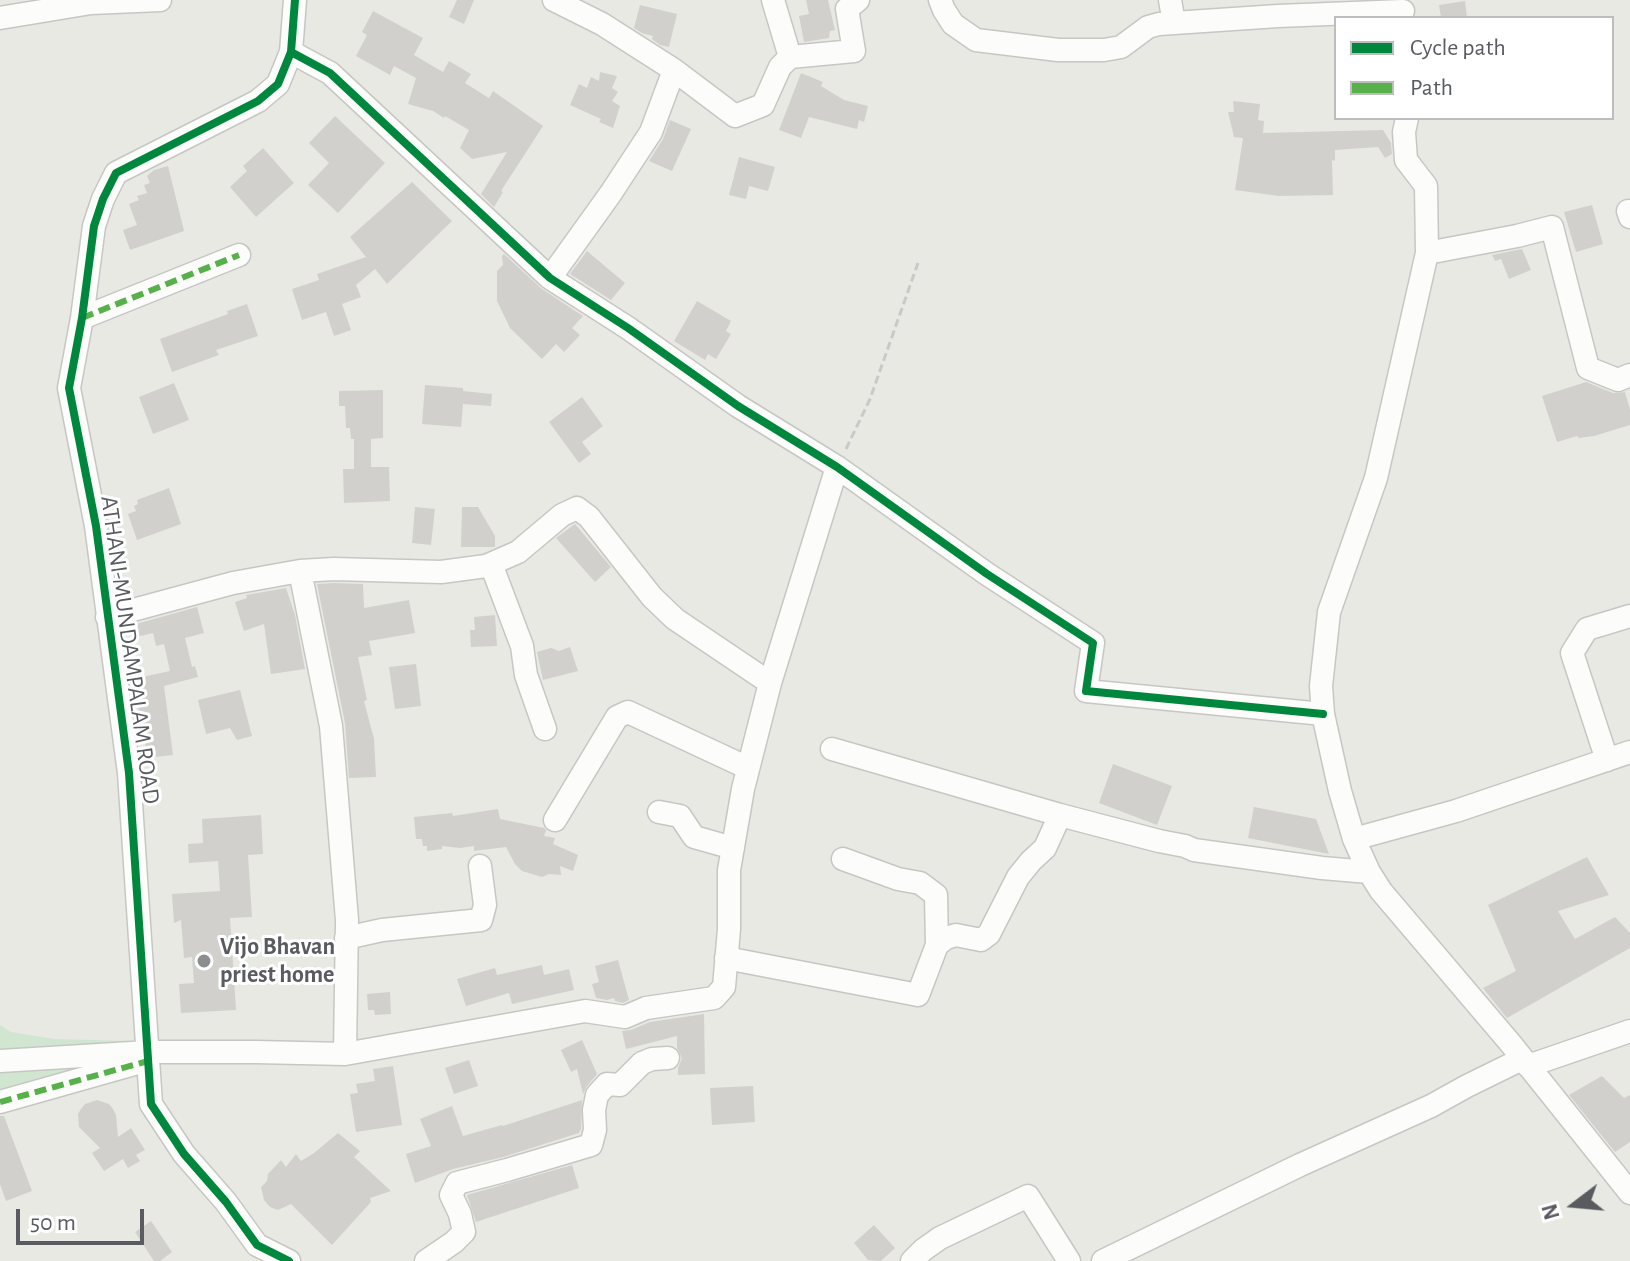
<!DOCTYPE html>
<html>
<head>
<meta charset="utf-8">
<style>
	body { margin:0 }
	#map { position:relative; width:1630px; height:1261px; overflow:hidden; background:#e9e9e3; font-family:"Alegreya Sans",sans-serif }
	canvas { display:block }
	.legend { position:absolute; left:1334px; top:16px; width:280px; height:104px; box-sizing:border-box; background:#fff; border:2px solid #bdbdc0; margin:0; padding:10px 14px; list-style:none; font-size:24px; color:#595b61 }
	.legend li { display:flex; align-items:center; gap:16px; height:40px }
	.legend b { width:40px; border:2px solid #bdbdc0 }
	.north { position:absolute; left:1534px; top:1165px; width:80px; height:80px; -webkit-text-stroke:6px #fff; paint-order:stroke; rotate:254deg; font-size:22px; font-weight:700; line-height:32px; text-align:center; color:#595b61 }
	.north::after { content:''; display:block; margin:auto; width:28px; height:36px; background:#595b61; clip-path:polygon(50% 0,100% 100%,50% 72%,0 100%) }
	.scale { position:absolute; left:16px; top:1209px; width:128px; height:36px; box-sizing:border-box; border:4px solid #595b61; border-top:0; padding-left:10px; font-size:24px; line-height:28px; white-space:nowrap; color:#595b61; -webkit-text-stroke:6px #fff; paint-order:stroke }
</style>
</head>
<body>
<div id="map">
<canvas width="1630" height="1261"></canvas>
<ul class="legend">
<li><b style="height:10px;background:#00873e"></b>Cycle path</li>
<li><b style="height:10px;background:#58b04a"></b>Path</li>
</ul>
<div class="north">N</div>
<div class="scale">50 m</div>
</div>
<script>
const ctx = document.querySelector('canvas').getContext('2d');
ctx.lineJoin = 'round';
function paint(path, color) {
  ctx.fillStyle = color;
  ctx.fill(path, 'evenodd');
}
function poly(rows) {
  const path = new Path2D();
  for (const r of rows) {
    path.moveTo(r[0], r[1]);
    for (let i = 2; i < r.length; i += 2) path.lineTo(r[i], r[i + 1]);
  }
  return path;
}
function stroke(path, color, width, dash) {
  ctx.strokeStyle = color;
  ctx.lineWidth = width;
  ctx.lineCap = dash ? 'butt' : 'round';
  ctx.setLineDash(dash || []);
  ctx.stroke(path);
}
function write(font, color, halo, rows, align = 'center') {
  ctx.font = font + ' "Alegreya Sans",sans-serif';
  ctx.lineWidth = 6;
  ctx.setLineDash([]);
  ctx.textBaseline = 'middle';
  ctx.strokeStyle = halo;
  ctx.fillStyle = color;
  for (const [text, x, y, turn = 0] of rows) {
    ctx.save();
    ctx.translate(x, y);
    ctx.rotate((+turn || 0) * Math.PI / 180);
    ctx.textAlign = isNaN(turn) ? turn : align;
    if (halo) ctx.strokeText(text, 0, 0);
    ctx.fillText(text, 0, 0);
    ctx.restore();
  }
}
paint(poly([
	[0,1025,11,1032,54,1039,135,1041,132,1061,0,1091]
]), '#d0e6d1');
paint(poly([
	[457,0,474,0,464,24,449,17],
	[806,0,828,0,835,30,830,31,829,38,804,42,799,16,809,14],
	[1465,1,1467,18,1441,18,1439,5],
	[640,5,677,14,669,47,660,45,652,39,653,36,642,33,634,28],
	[373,11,423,38,414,55,443,72,449,61,471,74,465,83,489,98,493,91,543,126,501,191,503,192,494,207,481,194,507,152,472,159,460,148,469,130,445,116,444,118,433,111,408,104,416,78,394,66,390,75,356,56,367,35,362,32],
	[600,72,617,76,612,88,618,92,612,101,620,106,613,128,599,122,601,119,570,105,579,84,587,88,591,77,599,81],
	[801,73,823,82,821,86,844,100,868,106,864,122,859,120,857,129,809,117,801,138,779,130],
	[1233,101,1260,104,1258,120,1264,121,1263,133,1383,130,1391,143,1392,154,1385,158,1378,147,1335,150,1335,161,1332,160,1333,195,1279,196,1235,190,1243,138,1234,137,1228,112,1234,112],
	[335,116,385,163,338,213,308,185,329,163,309,143],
	[670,120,691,129,672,171,649,161,663,139],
	[263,148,294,183,256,217,230,187,247,171,243,166],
	[739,157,775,167,768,191,749,186,746,199,729,195],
	[168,166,184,231,130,250,123,230,137,225,129,204,139,200,137,196,147,193,144,185,150,183,147,176,154,170],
	[412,182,452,221,387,284,375,269,356,285,361,297,342,304,351,330,334,336,326,312,302,320,292,289,319,280,317,274,366,257,350,237],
	[1592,205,1603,244,1576,252,1564,212],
	[1522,249,1531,270,1509,279,1501,259,1495,261,1492,255],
	[587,251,625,283,611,300,570,274],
	[504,254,542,289,583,316,572,328,580,335,564,352,556,344,542,359,510,328,497,301,497,271,503,265,502,256],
	[697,301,731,321,726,331,731,334,716,359,708,354,705,360,674,341],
	[247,304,258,336,216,350,219,355,172,372,160,339,228,314,227,311],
	[1586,382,1613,393,1625,392,1630,410,1630,425,1594,436,1579,438,1577,436,1557,442,1542,396],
	[174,383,189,420,153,434,139,397],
	[425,385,463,388,463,391,492,394,491,406,463,404,461,427,422,424],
	[383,390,383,438,371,439,371,467,389,467,390,501,344,503,343,469,354,469,354,439,351,439,350,428,346,428,345,406,339,406,339,391],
	[582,397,603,426,582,442,591,454,579,463,549,422],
	[169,488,181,524,137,540,128,514,136,511,134,506,138,504,137,500],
	[415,507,435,509,431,545,412,543],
	[462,507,478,507,495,536,495,547,461,547],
	[575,524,611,567,595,582,556,538],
	[334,583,363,584,364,608,409,600,415,633,369,641,372,655,358,657,367,700,364,701,374,739,376,777,349,778,345,723,317,584],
	[286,588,295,615,305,669,271,674,264,624,244,631,235,602,247,598,246,595],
	[197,607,204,633,185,638,192,667,195,666,198,677,164,686,173,755,147,758,141,712,139,713,133,679,170,671,164,644,156,646,153,633,132,638,129,626],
	[495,615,497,646,471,647,470,630,475,630,474,617],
	[570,647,578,671,543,680,537,652,551,648,559,651],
	[416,664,421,706,395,709,389,667],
	[240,690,252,736,237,740,230,728,206,734,198,700],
	[1113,764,1172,786,1157,825,1099,803],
	[1254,807,1316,819,1329,854,1248,838],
	[498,809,500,819,544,828,546,830,544,836,555,838,553,844,578,855,573,871,560,866,561,875,549,874,542,877,522,871,515,864,506,847,474,851,474,846,460,848,442,846,442,849,427,851,427,846,423,846,422,839,416,839,414,817,452,813,453,816],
	[261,815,263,854,248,855,252,917,230,918,236,1010,181,1013,179,984,194,983,192,957,184,958,181,920,174,923,172,894,220,891,218,861,189,863,188,844,203,843,202,819],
	[1587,857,1609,895,1558,911,1575,939,1615,917,1630,933,1630,948,1507,1018,1483,988,1516,971,1488,905],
	[618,960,629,1000,623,1003,615,1001,614,998,607,1000,596,998,592,984,599,982,595,966],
	[542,965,544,975,569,969,574,990,512,1004,509,993,466,1006,457,979,495,968,497,975],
	[390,992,391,1014,375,1015,374,1010,368,1010,367,994],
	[704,1014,705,1074,678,1075,678,1068,682,1058,677,1048,677,1036,626,1049,622,1031,631,1030,650,1022],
	[582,1040,597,1074,587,1086,583,1094,577,1069,571,1072,561,1050],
	[469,1060,478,1086,454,1094,445,1068],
	[393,1066,402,1125,356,1132,350,1094,358,1093,356,1084,375,1081,373,1069],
	[1602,1076,1624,1098,1630,1095,1630,1142,1615,1152,1569,1095],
	[753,1086,755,1122,712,1125,710,1088],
	[97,1100,109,1104,113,1109,116,1115,118,1137,131,1128,145,1150,136,1155,140,1161,128,1168,123,1159,104,1171,92,1153,100,1148,79,1127,78,1114,81,1109,85,1104],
	[582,1100,581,1129,579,1133,503,1157,453,1169,415,1183,406,1154,431,1146,420,1119,452,1106,463,1136,502,1125,503,1126],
	[0,1116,4,1116,32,1191,6,1201,0,1184],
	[338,1133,360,1151,354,1157,391,1191,370,1198,371,1202,332,1245,291,1204,278,1210,270,1207,264,1200,261,1187,267,1181,268,1174,281,1160,286,1167,296,1154,301,1161,314,1153],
	[572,1165,579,1188,476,1222,467,1195],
	[151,1221,172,1252,160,1261,154,1261,135,1232],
	[874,1225,895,1248,881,1261,868,1260,854,1243]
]), '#d1d0cd');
const minor = poly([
	[554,0,602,24,674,70,735,116,763,105,780,67,790,57,773,0],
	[940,0,944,10,953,24,976,40,1058,50,1104,50,1121,47,1148,27,1159,24,1278,16,1403,11],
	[1170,0,1174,23],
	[0,18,91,3,160,0],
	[291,52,330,73,550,278,628,328,738,406,837,467,987,574,1093,643,1086,691,1323,714],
	[790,57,854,51,847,9,858,0],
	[1407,118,1404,132,1406,160,1426,186,1427,253,1376,478,1329,612,1321,686,1323,714,1340,791,1354,839,1369,872,1381,891,1511,1044,1630,1193],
	[1628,211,1630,217],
	[1427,253,1517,236,1552,227,1588,368,1618,380,1630,375],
	[550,278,611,193,651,132,674,70],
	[82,318,239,255],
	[491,564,522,646,526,675,545,729],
	[300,571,331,726,347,920,345,1054],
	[107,617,233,583,300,571,334,569,441,572,486,566,518,552,562,515,577,508,589,517,652,597,675,619,770,683],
	[832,749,1060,815,1159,841,1185,846,1194,850,1322,868,1369,872],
	[1607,760,1572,653,1587,629,1630,616],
	[659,812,680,816,694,837,733,848],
	[555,820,617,717,628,712,748,768],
	[1354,839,1456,811,1630,752],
	[843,859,898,879,920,883,936,895,937,945],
	[346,938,382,930,481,920,485,905,480,866],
	[726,958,918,995,937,945,946,938,956,935,981,940,989,934,1018,877,1031,861,1045,848,1060,815],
	[0,1061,148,1052,256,1052,345,1054,585,1011,625,1017,646,1008,714,998,724,987,729,929,729,870,743,789,770,683,837,467],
	[1528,1066,1630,1031],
	[0,1102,145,1061],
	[289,1261,257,1245,226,1202,184,1154,151,1104,129,773,96,526,69,388,82,318,94,226,103,199,116,173,258,101,278,84,291,52,295,0],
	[426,1261,454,1242,464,1232,460,1214,451,1195,457,1183,507,1170,591,1145,595,1130,594,1110,597,1095,607,1084,620,1085,642,1063,652,1059,668,1058],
	[912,1261,923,1250,940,1238,1028,1196,1069,1261],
	[1103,1261,1300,1165,1431,1106,1467,1086,1522,1059]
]);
stroke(minor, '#c6c7c5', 25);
stroke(poly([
	[846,449,870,399,918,263]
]), '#c6cbc9', 3, [8, 4]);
stroke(minor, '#fcfcfb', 22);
stroke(poly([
	[82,318,239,255],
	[0,1102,148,1061]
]), '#58b04a', 6, [12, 6]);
stroke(poly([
	[291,52,330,73,550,278,628,328,738,406,837,467,987,574,1093,643,1086,691,1323,714],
	[289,1261,257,1245,226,1202,184,1154,151,1104,129,773,96,526,69,388,82,318,94,226,103,199,116,173,258,101,278,84,291,52,295,0]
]), '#00873e', 8);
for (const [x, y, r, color] of [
	[204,961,8,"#8b8d8e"]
]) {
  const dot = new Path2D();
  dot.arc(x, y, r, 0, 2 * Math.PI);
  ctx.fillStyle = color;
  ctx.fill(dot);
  stroke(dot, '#fff', 3);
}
write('24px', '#595b61', '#fff', [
	["ATHANI-MUNDAMPALAM ROAD",130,650,82]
]);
write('bold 24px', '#595b61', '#fff', [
	["Vijo Bhavan",220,947],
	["priest home",220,975]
], 'left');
</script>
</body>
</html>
